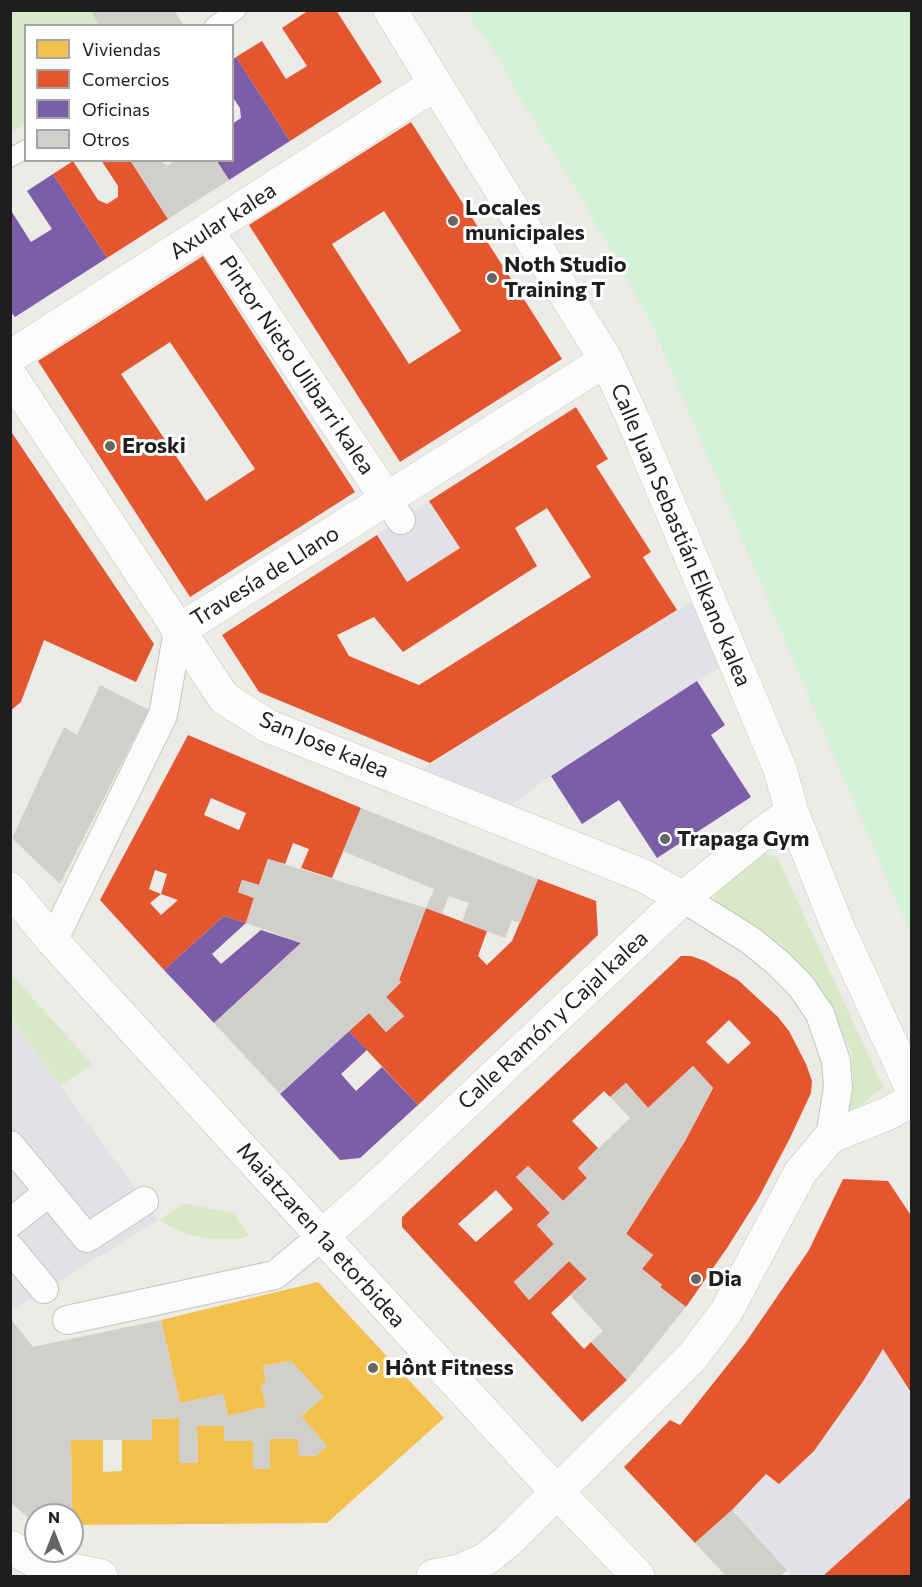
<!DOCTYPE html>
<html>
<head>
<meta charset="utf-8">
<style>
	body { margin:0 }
	#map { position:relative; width:922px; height:1587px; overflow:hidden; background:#ecebe7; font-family:Commissioner,sans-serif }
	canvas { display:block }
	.frame { position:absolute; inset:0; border:12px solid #1e1e1e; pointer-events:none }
	.legend { position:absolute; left:24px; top:24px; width:210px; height:138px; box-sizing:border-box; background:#fff; border:2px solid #a5a5a5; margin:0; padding:8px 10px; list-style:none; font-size:18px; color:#1e1e1e }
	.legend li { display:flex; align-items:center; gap:12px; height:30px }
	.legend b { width:30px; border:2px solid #a5a5a5 }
	.north { position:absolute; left:24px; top:1503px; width:60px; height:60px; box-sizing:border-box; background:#fff; border:2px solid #a5a5a5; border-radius:50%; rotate:0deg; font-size:16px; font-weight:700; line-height:24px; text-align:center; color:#1e1e1e }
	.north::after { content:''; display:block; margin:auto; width:21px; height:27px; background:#666664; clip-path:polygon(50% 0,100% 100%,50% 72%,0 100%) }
</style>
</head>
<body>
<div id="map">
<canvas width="922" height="1587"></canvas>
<div class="frame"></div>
<ul class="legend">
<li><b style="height:16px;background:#f2c14e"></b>Viviendas</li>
<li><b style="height:16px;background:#e4572e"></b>Comercios</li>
<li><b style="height:16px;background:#7b5ea7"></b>Oficinas</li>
<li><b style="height:16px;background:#d0cfcc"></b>Otros</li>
</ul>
<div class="north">N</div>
</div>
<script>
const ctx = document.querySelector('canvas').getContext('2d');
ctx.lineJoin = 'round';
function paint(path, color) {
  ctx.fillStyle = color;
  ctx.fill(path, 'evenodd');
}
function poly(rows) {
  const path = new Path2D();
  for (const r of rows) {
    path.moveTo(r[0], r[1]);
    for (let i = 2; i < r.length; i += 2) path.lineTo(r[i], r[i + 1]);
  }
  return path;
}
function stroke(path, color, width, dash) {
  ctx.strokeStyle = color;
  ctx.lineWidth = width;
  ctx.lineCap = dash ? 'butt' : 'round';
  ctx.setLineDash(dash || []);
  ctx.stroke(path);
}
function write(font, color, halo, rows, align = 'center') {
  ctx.font = font + ' Commissioner,sans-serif';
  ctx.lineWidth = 6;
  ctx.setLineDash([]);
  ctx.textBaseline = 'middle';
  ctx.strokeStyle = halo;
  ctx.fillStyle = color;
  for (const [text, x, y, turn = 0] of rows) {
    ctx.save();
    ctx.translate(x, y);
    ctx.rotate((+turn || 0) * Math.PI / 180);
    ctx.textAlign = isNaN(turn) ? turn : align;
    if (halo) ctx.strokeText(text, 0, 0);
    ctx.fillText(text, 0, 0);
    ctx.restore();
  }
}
paint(poly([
	[12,10,90,11,100,25,26,26,25,123,11,133],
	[762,853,777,857,883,1087,847,1117,853,1083,852,1054,832,1011,781,944,713,906,716,892],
	[11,974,92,1064,60,1086,11,1018],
	[184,1203,234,1214,249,1235,239,1239,214,1239,197,1236,182,1232,159,1220]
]), '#d7e9c6');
paint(poly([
	[477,10,911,11,911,935,816,714,650,320,584,202,516,91,497,55,468,15]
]), '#d4f2d6');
paint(poly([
	[429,501,460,548,407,582,377,535],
	[706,593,734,658,551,776,494,816,405,780],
	[10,1018,159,1220,11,1310,10,1310],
	[883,1349,911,1394,911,1496,823,1576,793,1576,732,1510,766,1474,779,1484,814,1451,862,1383]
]), '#e2e1e5');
paint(poly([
	[318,1282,444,1418,327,1523,72,1525,71,1440,103,1440,103,1472,122,1471,122,1440,152,1440,152,1419,179,1418,179,1463,198,1463,197,1426,224,1426,224,1441,253,1441,253,1469,270,1469,270,1439,298,1439,298,1455,316,1456,327,1446,301,1416,324,1397,291,1361,263,1366,266,1383,261,1384,266,1407,228,1416,223,1394,180,1403,161,1320]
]), '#f2c14e');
paint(poly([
	[309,10,336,10,382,82,290,141,236,57,262,41,286,79,307,66,282,28],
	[411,122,562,359,400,462,249,225],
	[384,211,461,331,409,364,332,244],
	[101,160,130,160,168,219,107,258,53,174,73,161,98,200,107,204,118,197,118,186],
	[203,256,355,492,190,597,38,361],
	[170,342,255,469,206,501,121,374],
	[576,407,608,459,596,466,651,552,643,557,677,610,430,763,259,692,222,635,377,535,407,582,460,548,429,501],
	[547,508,591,577,419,685,349,656,337,635,374,617,403,652,537,566,515,528],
	[10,430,154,644,136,682,44,640,21,702,10,711],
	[188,735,361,808,332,878,301,868,309,849,293,843,285,864,268,859,259,885,242,880,238,892,254,898,246,923,224,916,164,970,100,900],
	[211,798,246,813,239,830,204,815],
	[155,870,167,874,161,894,178,900,161,915,150,903,161,894,149,889],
	[538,879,596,901,598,935,418,1105,349,1031,369,1013,386,1032,404,1016,386,997,401,982,399,980,426,908,487,931,478,956,487,965,512,941],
	[681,956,691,956,705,961,738,980,778,1017,789,1031,806,1064,812,1081,811,1093,790,1138,758,1199,727,1248,686,1307,660,1287,662,1285,642,1269,653,1255,626,1234,685,1141,713,1088,693,1066,648,1108,626,1083,610,1097,604,1091,572,1121,598,1148,578,1168,587,1178,563,1201,528,1166,516,1177,550,1213,537,1225,554,1244,514,1282,529,1300,569,1261,587,1279,551,1313,584,1349,591,1342,627,1380,582,1422,402,1227,402,1217],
	[729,1020,751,1043,728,1064,706,1042],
	[496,1190,513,1209,476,1242,458,1224],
	[843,1179,888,1181,912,1217,912,1394,883,1349,862,1383,814,1451,779,1484,766,1474,732,1510,695,1543,624,1467,670,1420,680,1425,746,1342,809,1250],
	[912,1496,912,1576,823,1576]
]), '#e4572e');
paint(poly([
	[236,57,290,141,229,180,216,160,232,160,232,124,241,118,240,108,232,96,232,60],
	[53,174,107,258,15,317,10,311,10,209,31,242,52,229,27,191],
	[697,681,725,725,711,735,751,797,657,858,619,800,582,824,551,776],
	[224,916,246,923,212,954,221,964,261,930,301,943,214,1023,164,970],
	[349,1031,367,1050,341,1074,356,1091,382,1067,418,1105,360,1158,340,1160,280,1094]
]), '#7b5ea7');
paint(poly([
	[90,10,174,10,183,24,180,26,100,26],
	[130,160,159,160,168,166,175,160,216,160,229,180,168,219],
	[100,685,149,710,60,884,12,838,64,727,77,735],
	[361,808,538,879,520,923,512,920,505,938,462,922,469,903,449,896,442,914,426,908,434,889,343,851],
	[268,859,426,908,399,980,401,982,386,997,404,1016,386,1032,369,1013,280,1094,214,1023,301,943,246,923,254,898,238,892,242,880,259,885],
	[693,1066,713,1088,685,1141,626,1234,653,1255,642,1269,662,1285,660,1287,686,1307,627,1380,591,1342,603,1331,570,1295,587,1279,569,1261,529,1300,514,1282,554,1244,537,1225,550,1213,516,1177,528,1166,563,1201,587,1178,578,1168,630,1118,610,1097,626,1083,648,1108],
	[10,1318,33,1347,161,1320,180,1403,223,1394,228,1416,266,1407,261,1384,266,1383,263,1366,291,1361,324,1397,301,1416,327,1446,316,1456,298,1455,298,1439,270,1439,270,1469,253,1469,253,1441,224,1441,224,1426,197,1426,198,1463,179,1463,179,1418,152,1419,152,1440,71,1440,72,1515,36,1515,36,1521,31,1520,10,1502],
	[732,1510,787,1570,780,1576,726,1576,695,1543]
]), '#d0cfcc');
const service = poly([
	[214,26,237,10],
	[10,158,26,149]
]);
const pedestrian = poly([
	[387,499,401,520],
	[683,898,750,940,777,962,801,986,820,1014,836,1061,838,1087,830,1137],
	[53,941,163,715,178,631],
	[10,1145,87,1238,144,1201],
	[10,1223,49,1192],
	[10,1248,44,1289],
	[67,1320,275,1275,322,1236]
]);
const minor = poly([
	[390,10,606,360,633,419,780,769,792,812,839,930,912,1089],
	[206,231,229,262,387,499],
	[10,357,435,84],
	[10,375,224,698,268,726,644,876,683,898],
	[178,631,606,360],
	[322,1236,364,1199,683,898,763,833,792,812],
	[10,1547,39,1563,101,1576],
	[433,1576,459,1571,486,1559,508,1541,693,1356,726,1312,800,1173,830,1137,889,1113,912,1100]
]);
const tertiary = poly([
	[10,889,53,941,322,1236,558,1493,638,1576]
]);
stroke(service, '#c5c4c3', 20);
stroke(pedestrian, '#c5c4c3', 30);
stroke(minor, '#c5c4c3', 34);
stroke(tertiary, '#c5c4c3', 34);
stroke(service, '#fcfcfb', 18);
stroke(pedestrian, '#fcfcfb', 28);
stroke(minor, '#fcfcfb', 33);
stroke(tertiary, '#fcfcfb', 33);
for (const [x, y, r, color] of [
	[453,221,6,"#666664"],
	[492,278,6,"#666664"],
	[110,446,6,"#666664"],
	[665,839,6,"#666664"],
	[696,1279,6,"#666664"],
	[373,1368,6,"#666664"]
]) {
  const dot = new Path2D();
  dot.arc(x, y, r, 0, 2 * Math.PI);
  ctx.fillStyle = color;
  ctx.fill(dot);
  stroke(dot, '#fff', 2);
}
write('bold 22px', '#1e1e1e', '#fff', [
	["Locales",465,208],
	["municipales",465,233],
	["Noth Studio",504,265],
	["Training T",504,290],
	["Eroski",122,446],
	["Trapaga Gym",677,839],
	["Dia",708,1279],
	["Hônt Fitness",385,1368]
], 'left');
write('22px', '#1e1e1e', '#fff', [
	["Axular kalea",223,221,-33],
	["Pintor Nieto Ulibarri kalea",297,365,56],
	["Calle Juan Sebastián Elkano kalea",681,535,67],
	["Travesía de Llano",265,576,-32],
	["San Jose kalea",324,745,23],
	["Calle Ramón y Cajal kalea",553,1020,-43],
	["Maiatzaren 1a etorbidea",321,1235,48]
]);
</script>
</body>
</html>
